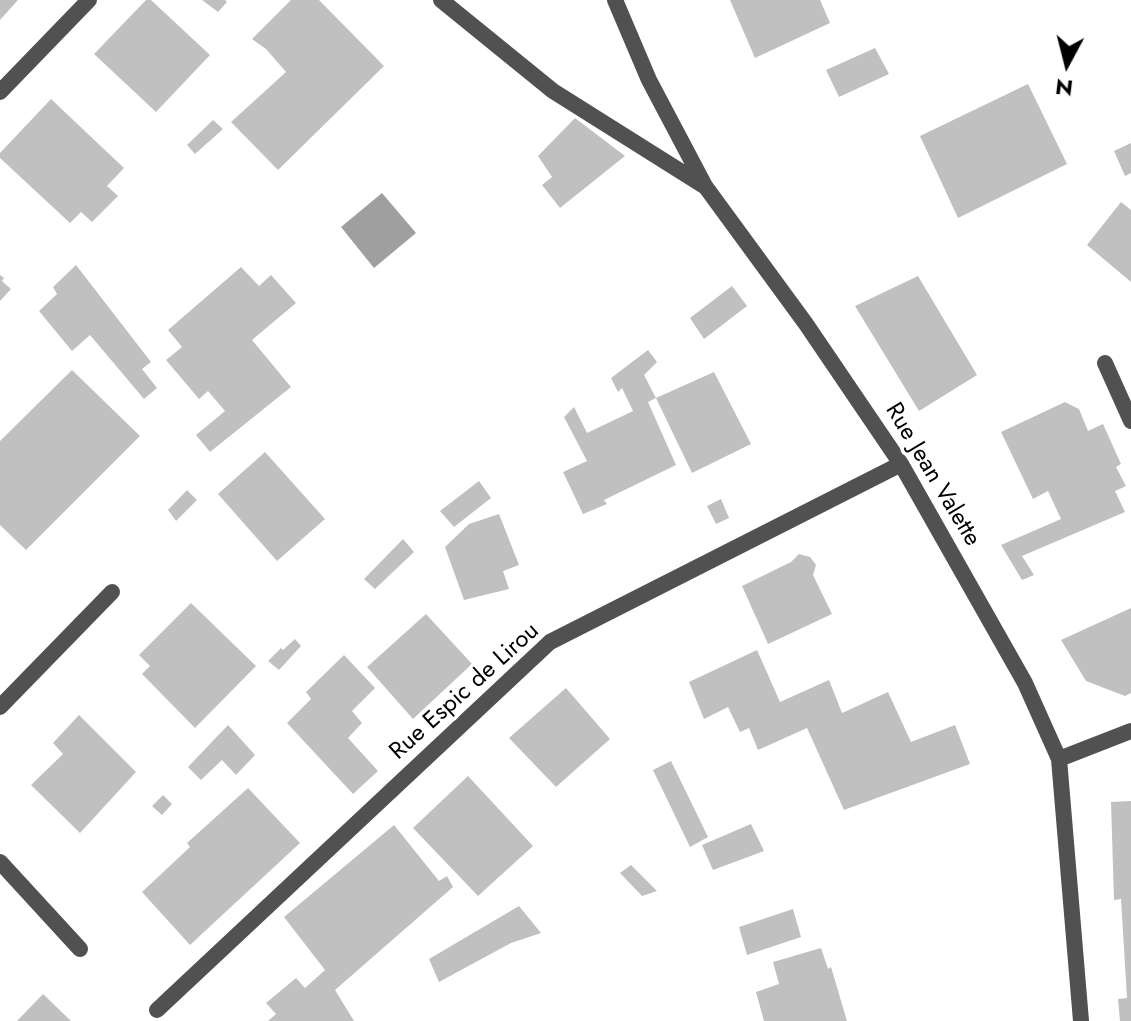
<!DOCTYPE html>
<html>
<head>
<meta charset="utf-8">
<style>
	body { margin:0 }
	#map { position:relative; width:1131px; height:1021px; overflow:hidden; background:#fff; font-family:Jost,sans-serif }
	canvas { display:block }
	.north { position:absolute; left:1027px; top:24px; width:80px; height:80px; -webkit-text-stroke:6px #fff; paint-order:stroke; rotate:187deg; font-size:22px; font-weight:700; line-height:32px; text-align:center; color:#000 }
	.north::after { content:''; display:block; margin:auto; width:28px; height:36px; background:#000; clip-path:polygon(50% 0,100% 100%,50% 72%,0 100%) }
</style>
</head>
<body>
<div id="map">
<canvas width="1131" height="1021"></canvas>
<div class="north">N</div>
</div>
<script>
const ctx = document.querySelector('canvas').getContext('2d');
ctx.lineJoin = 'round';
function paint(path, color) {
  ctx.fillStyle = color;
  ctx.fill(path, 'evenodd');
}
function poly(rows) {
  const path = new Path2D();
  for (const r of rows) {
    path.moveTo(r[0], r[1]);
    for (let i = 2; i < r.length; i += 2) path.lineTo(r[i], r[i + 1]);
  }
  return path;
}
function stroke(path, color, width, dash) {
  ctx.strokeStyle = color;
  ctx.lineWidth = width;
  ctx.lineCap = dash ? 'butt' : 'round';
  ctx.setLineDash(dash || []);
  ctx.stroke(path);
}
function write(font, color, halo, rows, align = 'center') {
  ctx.font = font + ' Jost,sans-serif';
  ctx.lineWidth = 7;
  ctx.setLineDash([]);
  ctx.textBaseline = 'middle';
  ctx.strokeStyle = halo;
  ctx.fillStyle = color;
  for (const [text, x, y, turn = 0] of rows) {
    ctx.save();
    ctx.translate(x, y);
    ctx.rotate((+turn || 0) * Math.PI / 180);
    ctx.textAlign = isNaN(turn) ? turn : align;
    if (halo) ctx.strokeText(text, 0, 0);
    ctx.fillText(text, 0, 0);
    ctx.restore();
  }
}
paint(poly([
	[382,193,416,233,374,268,341,227]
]), '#9f9f9f');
paint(poly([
	[0,0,18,0,0,20],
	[146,0,151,0,210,55,156,112,94,54],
	[202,0,225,0,227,2,218,12],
	[291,0,319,0,384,66,278,170,231,122,286,72,266,49,252,39],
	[730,0,820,0,830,23,755,58],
	[875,48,889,74,839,97,826,70],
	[1028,84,1067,164,958,218,920,136],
	[51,99,124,168,107,186,118,196,92,222,81,212,70,223,0,158,0,153],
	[575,118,625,156,560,208,542,185,552,177,538,156],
	[213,120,223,129,195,154,187,145],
	[1131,143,1131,173,1125,176,1114,151],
	[1121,202,1131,210,1131,282,1087,245],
	[76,265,151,362,142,369,157,388,144,399,90,335,72,351,39,311,57,294,53,287],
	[241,267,259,286,271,275,296,303,252,340,291,387,210,452,196,435,225,411,208,391,199,399,166,360,182,347,168,330],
	[0,275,4,278,2,281,11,289,0,301],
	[918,276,977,375,919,411,855,306],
	[732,286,747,306,704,339,690,318],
	[648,350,657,362,644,375,656,398,714,372,751,444,692,473,656,398,648,402,676,465,604,500,607,504,583,514,563,472,587,461,564,417,574,407,587,433,633,411,622,388,618,392,611,378],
	[72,370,140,436,26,550,0,525,0,441],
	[1065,402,1079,409,1088,431,1103,424,1121,464,1116,467,1126,486,1115,491,1125,512,1022,556,1034,575,1022,580,1001,545,1061,519,1048,491,1033,499,1001,432],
	[265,452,325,519,277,561,218,494],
	[479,481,491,498,454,527,440,511],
	[187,490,197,500,176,521,168,510],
	[721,499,729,518,716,524,707,506],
	[499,514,519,565,503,571,509,589,464,600,445,547,469,524],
	[403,539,414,552,375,589,364,579],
	[799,554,810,557,816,565,813,575,832,614,768,644,742,586,791,562],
	[191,603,256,666,195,728,142,674,150,666,139,655],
	[1131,608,1131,693,1125,696,1086,681,1061,640],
	[426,614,472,664,413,719,367,667],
	[295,639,301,646,279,670,268,661,281,648,283,650],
	[757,650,780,702,829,680,842,713,888,692,911,742,955,725,970,764,844,810,807,728,758,750,749,728,740,732,728,707,704,719,689,682],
	[344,655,375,688,352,711,362,723,348,738,378,771,353,794,287,723,311,699,306,692],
	[566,688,610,739,556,787,509,738],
	[79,715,136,772,80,833,31,785,63,754,53,743],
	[228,725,255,755,236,775,222,760,201,780,188,767],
	[671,761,708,837,690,847,653,770],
	[468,776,533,846,478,896,413,828],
	[248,788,300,843,190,945,142,892,190,847,187,843],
	[163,795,172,804,162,815,152,806],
	[1131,801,1131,1021,1120,1021,1118,999,1127,998,1121,899,1114,900,1111,802],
	[751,824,764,851,713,870,702,845],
	[394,825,439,881,447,876,453,887,335,990,354,1021,268,1021,276,1014,266,1003,296,978,305,988,325,970,284,917],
	[631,865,657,891,642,896,620,873],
	[519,906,541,933,511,943,439,982,429,959],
	[793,909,801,937,747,955,739,927],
	[821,948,828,969,831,967,847,1021,764,1021,756,992,779,984,773,962],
	[43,994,71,1021,17,1021]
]), '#c0c0c0');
stroke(poly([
	[441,0,553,91,704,186],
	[615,0,649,80,705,186,806,324,901,464,1025,683,1059,759,1081,1021],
	[0,92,89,0],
	[1105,363,1131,421],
	[0,707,112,592],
	[1059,759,1131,731],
	[0,862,80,949],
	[157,1010,550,642,901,464]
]), '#515151', 16);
write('24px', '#000', '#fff', [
	["Rue Jean Valette",932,475,59],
	["Rue Espic de Lirou",465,692,-42]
]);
</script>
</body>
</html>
